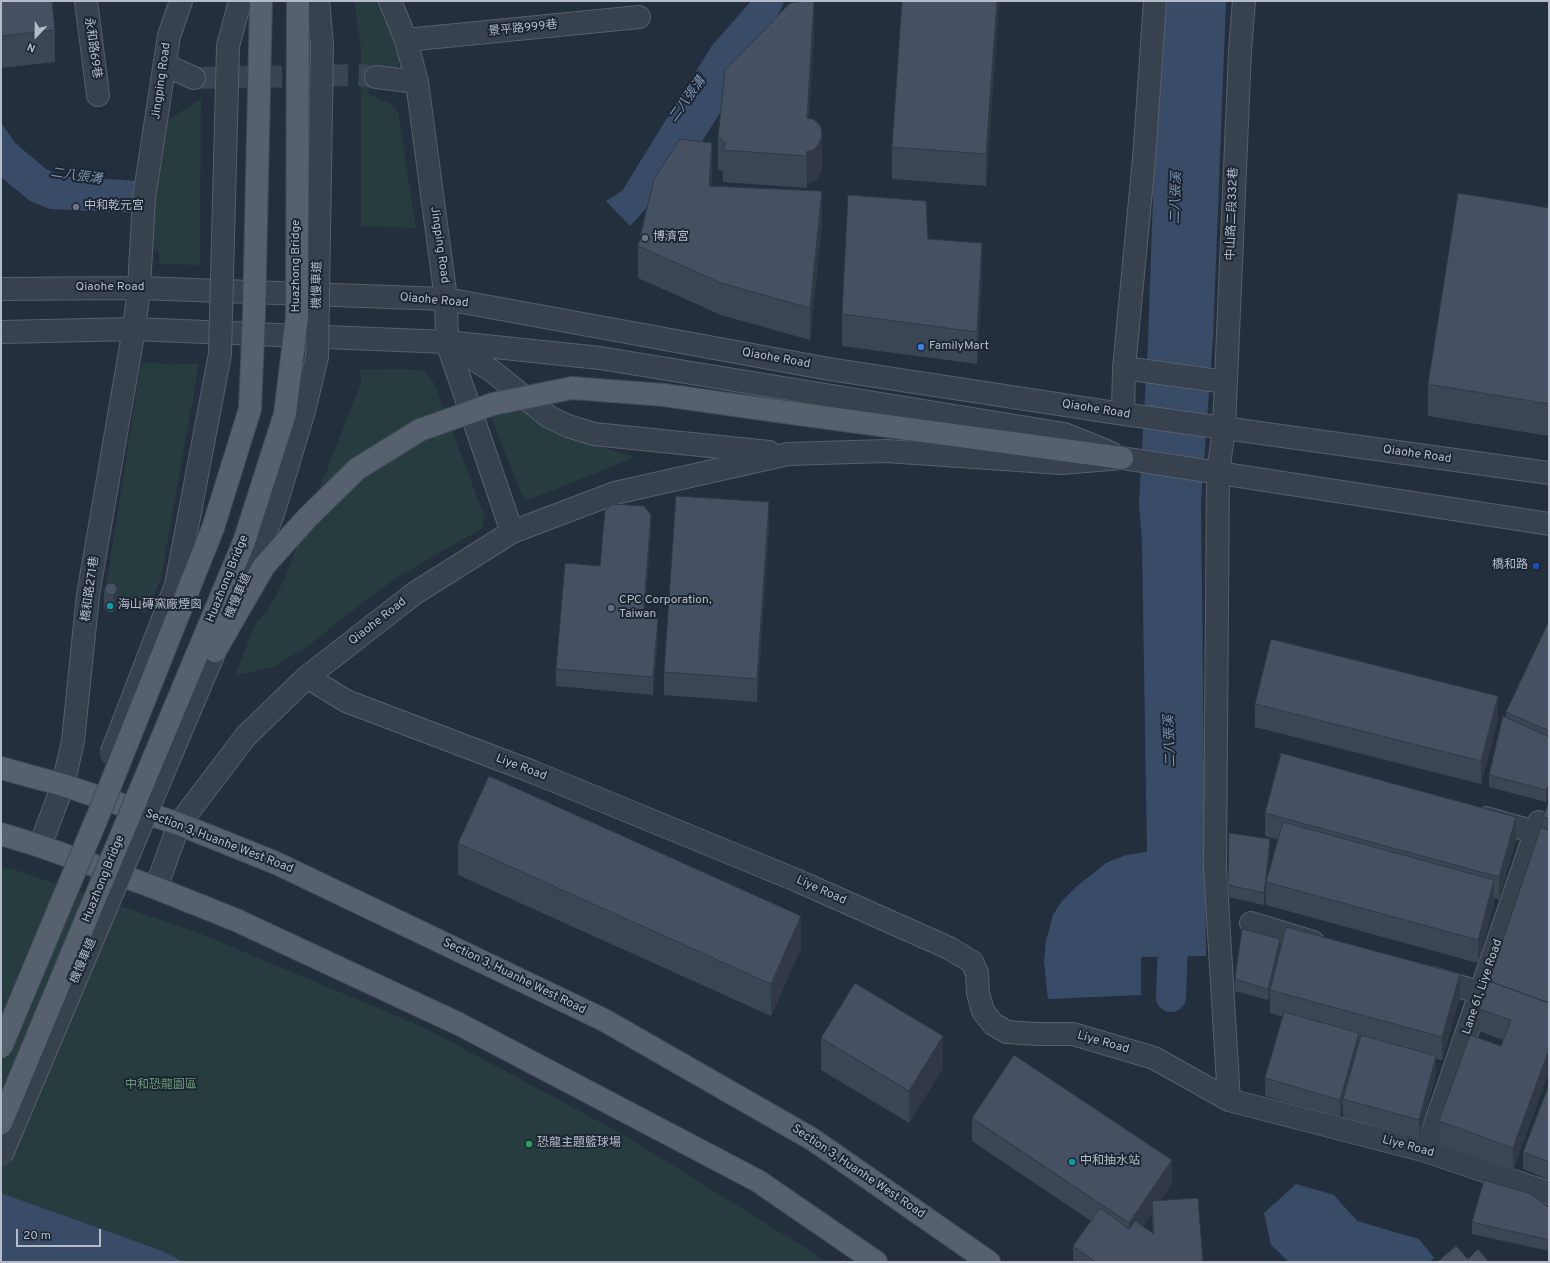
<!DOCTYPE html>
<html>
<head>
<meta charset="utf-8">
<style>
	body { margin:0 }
	#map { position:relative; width:1550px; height:1263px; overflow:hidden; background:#242f3e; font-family:Overpass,sans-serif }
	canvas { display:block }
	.frame { position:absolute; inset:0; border:2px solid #b4bcc9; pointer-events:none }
	.north { position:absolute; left:16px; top:16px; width:40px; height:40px; -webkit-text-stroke:3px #1d2633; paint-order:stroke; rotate:202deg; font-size:11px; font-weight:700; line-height:16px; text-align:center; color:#b4bcc9 }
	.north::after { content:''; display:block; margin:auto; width:14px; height:18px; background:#b4bcc9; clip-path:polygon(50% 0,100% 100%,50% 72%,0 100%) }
	.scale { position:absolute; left:16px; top:1229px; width:85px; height:18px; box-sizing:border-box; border:2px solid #b4bcc9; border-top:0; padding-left:5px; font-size:12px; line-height:14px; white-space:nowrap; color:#b4bcc9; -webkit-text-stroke:3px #1d2633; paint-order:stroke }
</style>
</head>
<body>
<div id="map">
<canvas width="1550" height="1263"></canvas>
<div class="frame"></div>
<div class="north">N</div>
<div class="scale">20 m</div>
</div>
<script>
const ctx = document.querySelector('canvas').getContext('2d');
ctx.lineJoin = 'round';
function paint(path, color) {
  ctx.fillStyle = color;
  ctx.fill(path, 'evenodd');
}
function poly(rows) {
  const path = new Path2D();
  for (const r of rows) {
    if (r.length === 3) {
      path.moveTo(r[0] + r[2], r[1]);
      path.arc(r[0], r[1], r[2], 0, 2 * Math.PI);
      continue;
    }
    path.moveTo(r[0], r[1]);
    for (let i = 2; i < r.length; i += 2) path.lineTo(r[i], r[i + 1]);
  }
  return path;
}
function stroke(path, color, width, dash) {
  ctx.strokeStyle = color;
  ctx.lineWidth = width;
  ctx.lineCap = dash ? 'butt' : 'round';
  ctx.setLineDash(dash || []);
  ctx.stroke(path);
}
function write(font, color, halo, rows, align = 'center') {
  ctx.font = font + ' Overpass,"Noto Sans TC",sans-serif';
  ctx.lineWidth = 4;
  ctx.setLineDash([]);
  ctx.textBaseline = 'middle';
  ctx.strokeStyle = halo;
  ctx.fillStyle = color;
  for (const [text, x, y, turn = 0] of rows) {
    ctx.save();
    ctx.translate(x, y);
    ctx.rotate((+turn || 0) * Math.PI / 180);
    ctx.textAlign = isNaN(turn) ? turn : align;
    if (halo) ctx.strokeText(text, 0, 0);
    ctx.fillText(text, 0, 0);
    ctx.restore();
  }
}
paint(poly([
	[354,1,380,1,401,58,394,74,377,66,367,94,391,104,398,112,416,228,361,226,361,48],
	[201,99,200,265,159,264,159,252,153,249,155,187,164,122],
	[141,363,199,364,161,579,146,613,105,594],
	[360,369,423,370,434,383,485,518,481,529,401,575,366,600,308,646,274,667,235,675,256,623,268,610,283,582,361,383],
	[481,393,520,409,565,433,601,447,636,457,528,500,523,497],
	[1,866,19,871,196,932,423,1027,624,1135,812,1252,825,1262,184,1262,160,1250,1,1193]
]), '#263c3f');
paint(poly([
	[751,1,785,1,759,51,696,151,663,190,630,226,606,201,622,191,711,47],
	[1164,1,1226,1,1213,338,1201,501,1206,956,1141,957,1141,995,1048,999,1044,961,1046,941,1053,915,1062,901,1076,887,1106,863,1126,855,1147,852,1142,542,1139,503,1148,344,1156,108],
	[1,123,15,143,46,169,60,176,138,181,136,213,50,209,30,201,1,177],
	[1296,1184,1334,1195,1357,1221,1419,1239,1434,1258,1429,1262,1289,1262,1271,1245,1264,1213],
	[1,1193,160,1250,184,1262,1,1262]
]), '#394c67');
stroke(poly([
	[1171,997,1174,916]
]), '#394c67', 30);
stroke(poly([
	[194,78,359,75,376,77]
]), '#3a4453', 22, [22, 11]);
const minor = poly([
	[86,1,98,95],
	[390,1,406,40,417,82,446,299,447,342,512,532],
	[406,40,639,17],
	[165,65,194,78],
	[376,77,417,82],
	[1,289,139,288,446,299,829,369,1123,414,1549,473],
	[1,332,134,329,447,342,600,358,1064,434,1111,453],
	[450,344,492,371,549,417,568,426,594,434,769,452],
	[1124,368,1226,382],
	[1123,414,1124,368,1144,159,1155,1],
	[307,677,346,701,533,772,796,880,949,948,972,962,977,973,978,993,983,1011,993,1024,1007,1032,1037,1034,1073,1034,1154,1058,1229,1100,1426,1151,1549,1193],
	[1486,818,1535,832],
	[40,846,63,785,73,741,88,595,134,329,139,288,144,198,169,36,181,1],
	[156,888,179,824,246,736,307,677,415,593,512,532,615,493,788,454,886,451,1062,463,1122,458,1549,524],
	[1251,923,1313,942],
	[1432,978,1481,993],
	[1229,1100,1215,867,1218,473,1224,428,1240,51,1244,1],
	[1426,1151,1539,822]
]);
const major = poly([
	[777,411,1122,458],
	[1,768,63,785,179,824,276,863,604,1020,812,1139,989,1262],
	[1,834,40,846,156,888,236,920,459,1024,758,1181,876,1262]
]);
stroke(minor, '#565f6c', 24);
stroke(major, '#414a57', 24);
stroke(minor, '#38414e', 22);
stroke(major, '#56606e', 22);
const minorBridge = poly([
	[240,593,273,514,304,411,317,357,322,44,318,1],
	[111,754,176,585,220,354,228,46,240,1],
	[1,1156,222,634]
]);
const majorBridge = poly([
	[215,651,264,566,307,518,357,469,420,430,493,404,572,388,664,395,777,411],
	[1,1047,102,806,213,528,250,409,254,313,261,1],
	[1,1123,244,542,285,414,297,317,298,1]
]);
stroke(minorBridge, '#565f6c', 24, []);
stroke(majorBridge, '#414a57', 24, []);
stroke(minorBridge, '#38414e', 22);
stroke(majorBridge, '#56606e', 22);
paint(poly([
	[1,1,55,30,55,62,1,68],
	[902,1,999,1,986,186,892,179,892,147],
	[814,31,809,118,822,165,821,171,818,177,813,182,807,184,807,188,723,182,723,172,718,169,718,137],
	[712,175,711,186,822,223,810,340,721,315,638,278,638,246],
	[1549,208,1549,436,1428,416,1428,384],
	[928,239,982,275,977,364,842,346,842,314],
	[769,525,757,702,664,695,664,672],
	[651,532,644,617,658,636,653,695,556,686,556,669,600,566],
	[115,584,117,606,116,609,113,612,109,612,106,610,104,607,104,589],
	[1549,621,1549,796,1546,802,1489,787,1489,775,1506,717,1506,712],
	[1255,704,1498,719,1481,784,1255,727],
	[1549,802,1549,1071,1513,1171,1439,1144,1439,1121,1501,1046,1503,1040,1479,1031,1479,1009,1489,981,1543,828,1543,817],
	[1265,813,1516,840,1499,900,1494,898,1494,903,1478,963,1266,905,1266,883,1264,905,1228,897,1228,885,1270,851,1266,882,1278,840,1265,836],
	[458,843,801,948,771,1016,458,875],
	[1235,979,1460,996,1442,1060,1436,1059,1436,1074,1419,1138,1343,1117,1343,1106,1340,1117,1265,1096,1265,1078,1283,1017,1270,1013,1270,995,1268,1000,1235,991],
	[821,1038,943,1068,909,1123,821,1070],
	[1549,1085,1549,1180,1523,1169,1523,1152],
	[972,1118,1172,1183,1160,1200,1203,1262,1073,1262,1073,1246,1091,1221,972,1141],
	[1152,1213,1152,1218,1153,1233,1143,1226],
	[1549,1208,1549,1251,1472,1234,1472,1222]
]), '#3b4654');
paint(poly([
	[814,1,814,31,807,150,807,118],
	[997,1,999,1,986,186,986,154],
	[822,133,822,165,821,171,818,177,813,182,807,184,806,152],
	[712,143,712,175,709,218,709,186],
	[822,191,822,223,810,340,810,308],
	[982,243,982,275,977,364,977,332],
	[769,502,769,525,757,702,757,679],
	[651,515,651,532,643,635,643,617],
	[117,588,117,606,116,609,113,612,113,594],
	[658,618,658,636,653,695,653,677],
	[1498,696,1498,719,1481,784,1481,761],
	[1549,784,1549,796,1546,802,1546,790],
	[1516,817,1516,840,1499,900,1499,877],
	[1270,839,1270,851,1264,905,1264,893],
	[1494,880,1494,903,1478,963,1478,940],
	[801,916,801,948,771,1016,771,984],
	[1280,939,1280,951,1270,990,1270,995,1268,1000,1268,989],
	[1460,974,1460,996,1442,1060,1442,1037],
	[1359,1033,1359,1050,1343,1099,1343,1106,1340,1117,1340,1100],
	[943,1036,943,1068,909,1123,909,1091],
	[1549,1049,1549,1071,1513,1171,1513,1148],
	[1436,1056,1436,1074,1419,1138,1419,1120],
	[1172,1160,1172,1183,1153,1212,1152,1201,1152,1213,1129,1246,1129,1223]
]), '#303945');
const building = poly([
	[1,1,52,1,55,30,1,36,1,1],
	[804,1,814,1,807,118,813,119,820,125,822,133,821,139,818,145,813,150,806,152,807,156,723,150,726,143,718,137,725,70,790,3,804,1],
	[902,1,997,1,986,154,892,147,902,1],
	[680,139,712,143,709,186,822,191,810,308,721,283,638,246,654,179,680,139],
	[1458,193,1549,208,1549,404,1428,384,1458,193],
	[848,195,926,201,928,239,982,243,977,332,842,314,848,195],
	[676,496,769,502,757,679,664,672,676,496],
	[612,504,644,506,651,515,643,617,658,618,653,677,556,669,565,563,600,566,605,510,612,504],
	[111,589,6],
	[1549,621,1549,731,1506,712,1549,621],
	[1271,639,1498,696,1481,761,1255,704,1271,639],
	[1503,716,1549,737,1549,784,1546,790,1489,775,1503,716],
	[1281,753,1516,817,1499,877,1265,813,1281,753],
	[489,776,801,916,771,984,458,843,489,776],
	[1549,802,1549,819,1543,817,1549,802],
	[1283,822,1494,880,1478,940,1266,882,1283,822],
	[1541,827,1549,830,1549,1003,1489,981,1541,827],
	[1229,833,1270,839,1264,893,1228,885,1229,833],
	[1286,927,1460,974,1442,1037,1270,990,1286,927],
	[1242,929,1280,939,1268,989,1235,979,1242,929],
	[1489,981,1549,1003,1549,1049,1513,1148,1439,1121,1470,1035,1501,1046,1511,1020,1479,1009,1489,981],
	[855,983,943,1036,909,1091,821,1038,855,983],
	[1284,1012,1359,1033,1340,1100,1265,1078,1284,1012],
	[1361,1035,1436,1056,1419,1120,1343,1099,1361,1035],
	[1014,1055,1172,1160,1129,1223,972,1118,1014,1055],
	[1549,1085,1549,1162,1523,1152,1549,1085],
	[1484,1180,1531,1194,1549,1208,1549,1240,1472,1222,1484,1180],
	[1198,1198,1203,1262,1096,1262,1073,1246,1100,1208,1129,1229,1135,1221,1154,1234,1152,1201,1198,1198],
	[1456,1246,1468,1259,1478,1249,1489,1262,1437,1262,1456,1246]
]);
paint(building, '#455162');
stroke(building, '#303945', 1);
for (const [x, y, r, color] of [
	[76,207,4,"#6b7280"],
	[645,238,4,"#6b7280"],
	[921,347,4,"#3f7fe0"],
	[1536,566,4,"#1a4fb4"],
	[110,606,4,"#0f9aa8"],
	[611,608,4,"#5c6f8a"],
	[529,1144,4,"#2e9e5b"],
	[1072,1162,4,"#0f9aa8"]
]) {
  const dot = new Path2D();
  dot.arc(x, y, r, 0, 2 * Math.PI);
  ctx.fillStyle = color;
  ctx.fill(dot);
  stroke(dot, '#1d2633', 1.5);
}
write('12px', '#b4bcc9', '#1d2633', [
	["景平路999巷",523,29,-6],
	["永和路69巷",92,48,82],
	["Jingping Road",162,81,-82],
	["中山路二段332巷",1233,214,-88],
	["Jingping Road",439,245,82],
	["Huazhong Bridge",297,266,-90],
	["機慢車道",318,285,-89],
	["Qiaohe Road",110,288],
	["Qiaohe Road",434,301,5],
	["Qiaohe Road",776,359,10],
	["Qiaohe Road",1096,410,9],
	["Qiaohe Road",1417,455,8],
	["Huazhong Bridge",228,579,-68],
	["橋和路271巷",91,589,-82],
	["機慢車道",239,596,-67],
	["Qiaohe Road",378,622,-38],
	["Liye Road",521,768,21],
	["Section 3, Huanhe West Road",219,842,21],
	["Huazhong Bridge",104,879,-68],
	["Liye Road",821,891,24],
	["機慢車道",84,961,-67],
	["Section 3, Huanhe West Road",514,977,26],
	["Lane 61, Liye Road",1483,987,-71],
	["Liye Road",1103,1043,16],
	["Liye Road",1408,1147,15],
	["Section 3, Huanhe West Road",858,1172,34]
]);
write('12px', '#b4bcc9', '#1d2633', [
	["中和乾元宮",84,207],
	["博濟宮",653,238],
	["FamilyMart",929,347],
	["橋和路",1528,566,"right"],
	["CPC Corporation,",619,601],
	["Taiwan",619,615],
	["海山磚窯廠煙囪",118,606],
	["恐龍主題籃球場",537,1144],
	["中和抽水站",1080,1162]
], 'left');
write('12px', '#6b9a76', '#1d2633', [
	["中和恐龍園區",161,1086]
]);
write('italic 13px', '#7c92b1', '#1d2633', [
	["二八張溝",688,100,-54],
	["二八張溝",76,177,8],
	["二八張溪",1177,198,-88],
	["二八張溪",1171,741,-92]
]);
</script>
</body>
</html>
